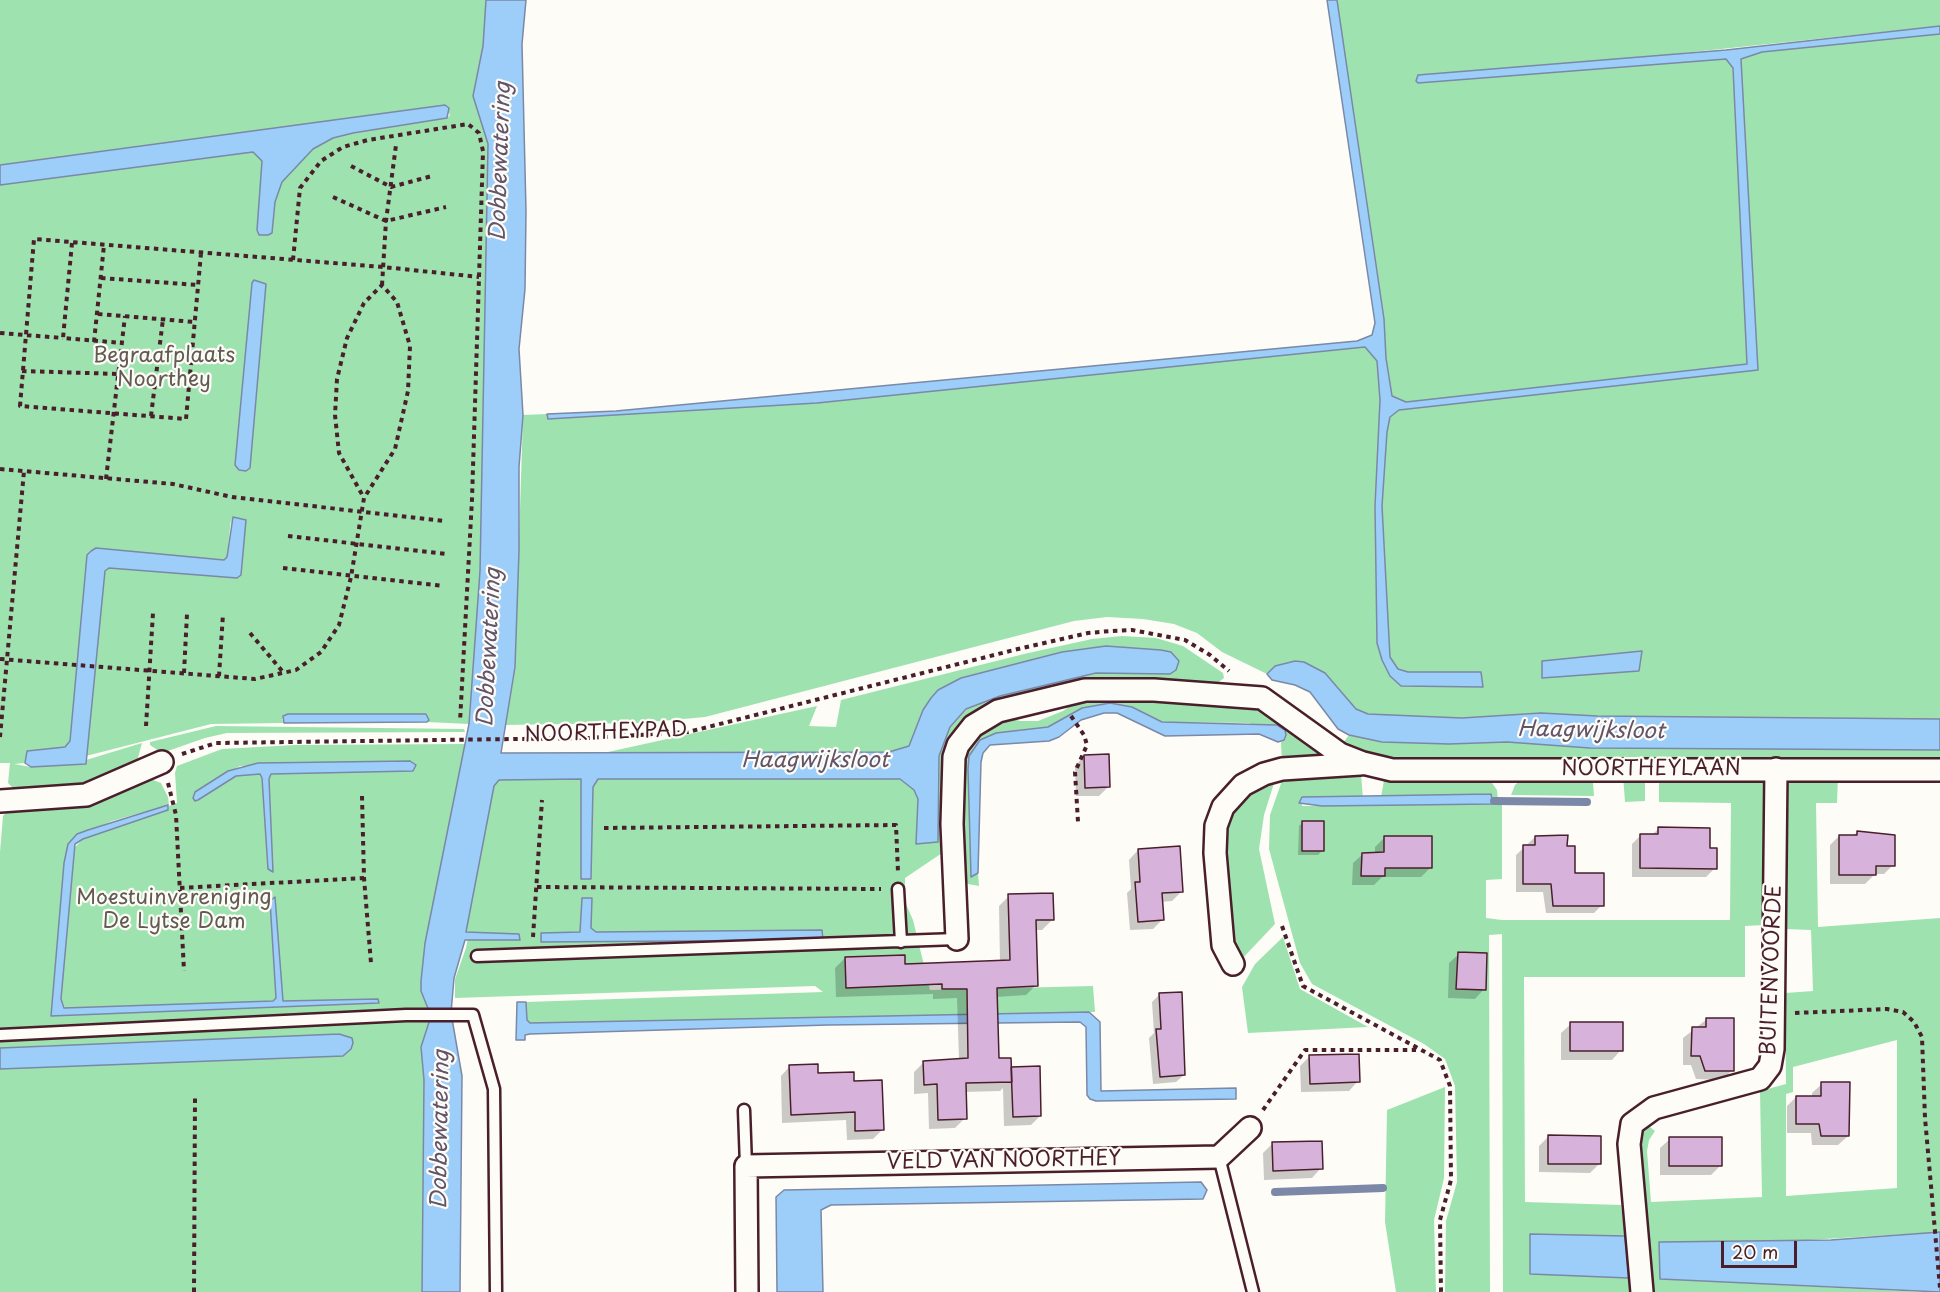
<!DOCTYPE html>
<html>
<head>
<meta charset="utf-8">
<style>
	body { margin:0 }
	#map { position:relative; width:1940px; height:1292px; overflow:hidden; background:#fdfcf7; font-family:"Playpen Sans",sans-serif }
	canvas { display:block }
	.scale { position:absolute; left:1721px; top:1241px; width:76px; height:27px; box-sizing:border-box; border:3px solid #4a1f2b; border-top:0; padding-left:8px; font-size:18px; line-height:21px; white-space:nowrap; color:#4a1f2b; -webkit-text-stroke:4px #fdfcf7; paint-order:stroke }
</style>
</head>
<body>
<div id="map">
<canvas width="1940" height="1292"></canvas>
<div class="scale">20 m</div>
</div>
<script>
const ctx = document.querySelector('canvas').getContext('2d');
ctx.lineJoin = 'round';
function paint(path, color) {
  ctx.fillStyle = color;
  ctx.fill(path, 'evenodd');
}
function poly(rows) {
  const path = new Path2D();
  for (const r of rows) {
    path.moveTo(r[0], r[1]);
    for (let i = 2; i < r.length; i += 2) path.lineTo(r[i], r[i + 1]);
  }
  return path;
}
function stroke(path, color, width, dash) {
  ctx.strokeStyle = color;
  ctx.lineWidth = width;
  ctx.lineCap = dash ? 'butt' : 'round';
  ctx.setLineDash(dash || []);
  ctx.stroke(path);
}
function write(font, color, halo, rows, align = 'center') {
  ctx.font = font + ' "Playpen Sans",sans-serif';
  ctx.lineWidth = 4.5;
  ctx.setLineDash([]);
  ctx.textBaseline = 'middle';
  ctx.strokeStyle = halo;
  ctx.fillStyle = color;
  for (const [text, x, y, turn = 0] of rows) {
    ctx.save();
    ctx.translate(x, y);
    ctx.rotate((+turn || 0) * Math.PI / 180);
    ctx.textAlign = isNaN(turn) ? turn : align;
    if (halo) ctx.strokeText(text, 0, 0);
    ctx.fillText(text, 0, 0);
    ctx.restore();
  }
}
paint(poly([
	[0,0,486,0,483,46,473,96,488,144,489,175,480,571,469,724,427,722,429,719,282,719,284,723,211,724,86,756,105,571,108,568,237,578,231,519,227,557,224,560,96,548,90,551,87,555,70,741,65,747,27,751,25,763,14,764,31,767,86,764,86,760,142,743,136,765,79,789,15,790,8,783,10,763,0,763,0,185,253,152,262,161,272,233,275,202,282,182,313,149,333,138,353,133,447,118,450,115,445,105,0,165],
	[1337,0,1940,0,1940,26,1416,81,1419,83,1726,59,1733,68,1747,364,1406,402,1392,396,1386,358,1384,319],
	[1940,34,1940,719,1597,716,1541,713,1462,718,1368,714,1356,709,1336,685,1295,661,1275,666,1267,674,1222,652,1197,633,1174,624,1143,619,1107,617,1074,621,705,717,639,723,504,725,515,667,523,415,547,414,548,419,817,403,1365,347,1377,360,1380,400,1375,506,1377,643,1401,686,1483,687,1481,672,1408,672,1398,669,1390,658,1382,506,1387,432,1390,417,1399,410,1757,370,1741,59,1762,52],
	[1122,636,1156,638,1183,646,1223,673,1224,678,1212,687,1164,683,966,723,945,851,905,878,905,902,913,920,930,990,1093,986,1095,1012,530,1023,527,1020,526,1002,823,992,815,986,455,998,455,979,466,948,469,933,466,933,494,786,499,780,580,779,582,782,598,779,900,779,914,790,918,799,916,843,937,842,939,756,950,727,967,709,1000,696,1053,681,1106,672,1139,674,1171,652,1135,648,923,710,909,746,889,752,608,752,817,706,809,726,836,727,841,700,1024,654,1092,639],
	[1105,695,1257,707,1334,754,1282,763,1281,742,1284,740,1249,723,1162,722,1132,707,1110,703,1082,708,1048,727,996,733,975,746,969,756,979,886,968,884,964,881,959,761,982,727,1010,718,1020,721,1038,721,1063,711,1076,702],
	[216,726,464,729,465,732,227,733,205,738,162,753,150,745,150,742],
	[1349,735,1382,742,1449,744,1507,742,1590,748,1940,750,1940,765,1386,760,1363,754,1343,743],
	[465,744,425,943,421,981,421,991,431,1016,421,1047,424,1080,422,1292,0,1292,0,1069,343,1056,57,1045,0,1048,0,852,3,816,8,809,148,778,161,783,168,797,169,805,112,821,73,838,53,1016,379,1003,285,1003,282,999,276,999,270,1002,66,1010,61,999,73,849,83,839,168,810,169,806,177,803,175,773,177,766,222,749,295,745],
	[410,761,416,765,413,771,271,774,269,779,273,872,262,777,259,774,236,776,195,792,240,766],
	[1349,771,1361,775,1363,798,1302,797,1302,806,1493,804,1491,794,1381,797,1385,775,1490,780,1497,790,1498,801,1502,801,1502,879,1486,880,1486,918,1502,920,1730,920,1731,803,1659,802,1659,775,1764,775,1765,925,1745,926,1745,977,1524,977,1525,1202,1621,1205,1625,1236,1530,1234,1530,1274,1629,1278,1631,1292,1503,1292,1502,934,1489,935,1490,1292,1445,1292,1446,1221,1457,1182,1455,1086,1445,1059,1424,1044,1312,984,1300,963,1269,849,1270,815,1284,775],
	[1623,775,1645,775,1645,801,1625,802],
	[1587,776,1593,782,1594,796,1511,795,1515,785,1523,778],
	[1838,776,1837,803,1816,803,1818,927,1940,918,1940,1232,1759,1243,1660,1279,1922,1292,1649,1292,1639,1136,1646,1124,1655,1131,1649,1140,1647,1151,1651,1202,1762,1197,1760,1091,1786,1084,1785,993,1813,991,1811,930,1785,929,1783,777],
	[1897,1040,1897,1188,1786,1196,1786,1094,1793,1092,1793,1067],
	[1275,780,1264,815,1259,849,1275,924,1240,961,1231,936,1221,831,1239,795],
	[1283,937,1300,989,1368,1027,1248,1033,1242,987,1255,964],
	[1445,1087,1444,1178,1434,1220,1436,1292,1396,1292,1385,1222,1387,1110]
]), '#9ee3af');
const water = poly([
	[486,0,526,0,522,44,526,211,525,289,519,349,523,415,519,467,519,551,515,667,501,753,889,752,909,746,923,710,931,698,938,690,961,678,1062,652,1106,646,1161,650,1171,652,1179,661,1176,670,1170,674,1096,673,1000,696,966,709,950,727,939,756,938,842,916,844,918,799,914,790,900,779,598,779,593,787,591,879,581,879,581,779,499,780,494,786,466,932,519,934,520,940,465,940,454,978,451,1013,462,1076,460,1292,422,1292,424,1080,421,1047,431,1016,421,991,421,981,425,943,469,724,480,571,488,144,473,96,483,46,486,0],
	[1327,0,1337,0,1384,319,1386,358,1392,396,1406,402,1747,364,1733,68,1726,59,1418,83,1416,81,1418,75,1726,50,1940,26,1940,34,1762,52,1741,59,1758,370,1399,410,1390,417,1387,432,1382,506,1390,657,1398,669,1408,672,1481,672,1483,687,1401,686,1390,676,1382,660,1377,643,1375,506,1380,400,1377,361,1365,347,817,403,548,419,547,414,616,411,1357,341,1372,335,1375,323,1327,0],
	[445,105,449,108,447,118,353,133,333,138,313,149,282,182,275,202,272,233,268,235,259,235,257,230,262,161,253,152,0,185,0,165,445,105],
	[254,280,266,284,250,468,246,471,239,470,235,465,252,283,254,280],
	[233,517,246,520,241,575,237,578,109,568,105,571,86,764,31,767,25,763,27,751,65,747,70,741,87,555,91,551,96,548,224,560,227,557,233,517],
	[1642,651,1639,671,1542,678,1542,661,1642,651],
	[1295,661,1304,662,1325,673,1356,709,1368,714,1462,718,1541,713,1597,716,1940,719,1940,750,1590,748,1507,742,1449,744,1382,742,1349,735,1338,729,1310,692,1295,685,1272,680,1267,674,1275,666,1295,661],
	[1110,703,1132,707,1162,722,1277,725,1285,730,1286,735,1284,740,1278,742,1259,734,1165,736,1117,713,1104,713,1081,720,1059,737,1049,741,990,745,983,753,981,762,978,873,971,877,968,769,969,756,980,740,996,733,1048,727,1082,708,1110,703],
	[288,714,426,714,429,720,427,722,284,723,283,716,288,714],
	[410,761,416,765,413,771,271,774,269,779,273,872,268,869,262,778,260,774,236,776,198,800,195,801,193,798,195,792,228,771,258,763,410,761],
	[1491,794,1493,804,1322,806,1299,803,1302,797,1491,794],
	[168,805,168,810,83,839,75,844,61,999,64,1008,273,1001,276,998,270,901,275,897,283,1001,378,999,379,1003,51,1016,64,863,68,844,77,834,88,830,168,805],
	[582,898,592,898,591,928,596,932,822,930,823,940,541,942,541,933,580,932,582,898],
	[517,1002,526,1002,527,1020,530,1023,1089,1012,1100,1022,1101,1091,1236,1088,1236,1099,1096,1101,1090,1099,1087,1095,1086,1027,1080,1022,828,1025,530,1034,525,1035,525,1040,516,1040,517,1002],
	[339,1034,352,1038,353,1043,351,1049,343,1056,0,1069,0,1048,339,1034],
	[1201,1182,1207,1190,1203,1199,831,1205,821,1210,823,1292,777,1292,776,1197,784,1190,1201,1182],
	[1940,1232,1940,1292,1660,1279,1659,1242,1831,1240,1940,1232],
	[1530,1234,1625,1236,1629,1278,1530,1274,1530,1234]
]);
paint(water, '#9ccef9');
stroke(water, '#7b88a7', 1.5);
paint(poly([
	[1084,756,1108,787,1099,796,1076,796,1075,766],
	[1303,822,1322,851,1318,855,1298,855,1299,826],
	[1658,829,1708,850,1715,868,1706,877,1632,877,1632,844,1641,835,1652,835],
	[1857,832,1876,833,1893,865,1884,874,1875,874,1865,884,1830,884,1830,845,1839,836,1853,836],
	[1535,837,1566,847,1574,875,1602,905,1594,913,1546,913,1543,892,1516,892,1516,855],
	[1384,838,1431,867,1421,877,1382,877,1374,885,1352,885,1353,863,1363,854,1375,854,1375,847],
	[1138,850,1182,891,1172,901,1161,902,1162,920,1153,929,1130,930,1127,893,1131,889,1129,860],
	[1009,896,1052,920,1042,930,1035,930,1036,985,1026,995,996,997,998,1060,1010,1071,1040,1116,1031,1125,1004,1126,1003,1088,1000,1091,964,1092,965,1118,955,1128,929,1129,928,1093,914,1094,914,1072,924,1062,959,1060,957,998,933,999,933,994,836,997,835,968,845,958,904,965,1000,962,999,906],
	[1459,954,1484,989,1475,999,1448,998,1449,963],
	[1159,995,1184,1075,1176,1082,1153,1084,1149,1038,1154,1033,1152,1002],
	[1707,1019,1732,1070,1723,1080,1696,1079,1691,1065,1683,1065,1683,1038],
	[1571,1024,1621,1050,1612,1060,1561,1060,1561,1033],
	[1309,1057,1358,1081,1349,1091,1301,1092,1300,1066],
	[790,1066,852,1083,882,1130,873,1139,847,1140,846,1120,782,1123,781,1076],
	[1822,1084,1848,1136,1838,1145,1812,1145,1811,1133,1787,1133,1787,1106,1796,1097,1812,1097,1812,1093],
	[1548,1137,1599,1164,1590,1173,1539,1172,1539,1146],
	[1670,1139,1720,1166,1711,1175,1660,1175,1660,1148],
	[1272,1144,1321,1168,1312,1178,1264,1180,1263,1153]
]), '#0003');
stroke(poly([
	[1494,801,1587,802],
	[1275,1192,1383,1188]
]), '#7b88a7', 8);
const building = poly([
	[1109,754,1110,787,1085,788,1084,755,1109,754],
	[1302,821,1324,821,1324,851,1302,851,1302,821],
	[1658,827,1710,828,1710,848,1717,848,1717,869,1640,868,1640,834,1658,834,1658,827],
	[1857,831,1895,835,1895,866,1876,866,1876,875,1839,875,1839,835,1857,835,1857,831],
	[1568,835,1567,846,1575,846,1575,873,1604,873,1604,906,1553,906,1551,884,1523,884,1523,845,1535,845,1535,836,1568,835],
	[1384,836,1432,836,1432,868,1385,868,1385,876,1361,876,1362,853,1384,852,1384,836],
	[1180,846,1183,892,1162,893,1164,920,1138,922,1135,882,1140,882,1138,849,1180,846],
	[1053,893,1054,920,1036,920,1038,986,997,988,999,1058,1011,1058,1012,1082,966,1083,967,1119,938,1120,937,1084,924,1085,923,1061,968,1058,967,989,942,989,942,984,846,988,845,957,905,955,905,964,1010,960,1008,894,1053,893],
	[1458,952,1487,953,1486,990,1456,989,1458,952],
	[1182,992,1185,1075,1160,1077,1156,1029,1161,1029,1159,993,1182,992],
	[1706,1018,1734,1018,1734,1071,1705,1071,1700,1056,1691,1056,1692,1027,1706,1027,1706,1018],
	[1570,1022,1623,1022,1623,1051,1570,1051,1570,1022],
	[1359,1054,1360,1082,1310,1084,1309,1055,1359,1054],
	[818,1064,818,1073,854,1072,854,1081,882,1080,884,1130,855,1131,855,1112,791,1115,789,1065,818,1064],
	[1040,1066,1041,1116,1013,1117,1011,1067,1040,1066],
	[1821,1082,1850,1082,1849,1136,1821,1136,1819,1124,1796,1124,1796,1096,1821,1096,1821,1082],
	[1548,1135,1601,1136,1601,1164,1548,1164,1548,1135],
	[1669,1137,1722,1137,1722,1166,1669,1166,1669,1137],
	[1322,1141,1323,1169,1273,1171,1272,1142,1322,1141]
]);
paint(building, '#d7b2db');
stroke(building, '#4a1f2b', 1.5);
const lane = poly([
	[898,889,901,942],
	[477,956,957,939],
	[0,1035,406,1015,473,1015,494,1089,496,1292],
	[744,1110,746,1166],
	[1219,1157,1253,1292]
]);
const street = poly([
	[0,801,86,795,162,762],
	[957,939,952,824,954,757,958,745,973,726,998,711,1085,690,1154,690,1262,698,1340,754,1363,763,1392,770,1940,770],
	[1233,964,1223,945,1215,853,1216,826,1223,807,1243,785,1264,774,1282,769,1360,764],
	[747,1292,746,1166,1219,1157,1250,1128],
	[1642,1292,1629,1144,1632,1124,1654,1108,1760,1079,1770,1066,1773,1049,1776,769]
]);
stroke(lane, '#4a1f2b', 15);
stroke(street, '#4a1f2b', 26);
stroke(poly([
	[351,166,391,187,432,176],
	[333,197,386,221,446,207],
	[72,243,63,338,122,343],
	[201,253,186,419,20,406,34,239,383,267,479,277],
	[293,260,300,188,321,161,343,147,368,140,468,124,479,133,483,151,472,499,460,722],
	[101,278,198,285],
	[382,285,386,221,396,145],
	[98,314,195,322],
	[0,333,63,338],
	[94,342,104,245],
	[22,371,119,374],
	[151,416,163,319],
	[0,469,173,484,232,497,444,521],
	[106,479,125,316],
	[288,536,446,554],
	[283,568,443,586],
	[250,633,283,672],
	[0,659,255,679,296,670,321,652,339,625,351,577,364,498,339,453,335,415,337,379,347,338,364,303,382,285,397,302,410,346,408,391,395,449,364,498],
	[184,673,187,614],
	[219,676,223,614],
	[1071,716,1084,735,1087,745,1075,772,1078,822],
	[146,726,153,613],
	[0,737,24,471],
	[182,754,216,743,588,738,688,732,1018,649,1088,633,1111,631,1132,630,1185,640,1210,655,1229,671],
	[168,783,176,815,184,971],
	[362,796,364,878,371,963],
	[604,828,896,825,898,872],
	[537,887,881,889],
	[180,888,364,878],
	[1282,926,1303,986,1440,1060,1450,1086,1451,1180,1440,1220,1441,1292],
	[533,937,542,800],
	[1795,1013,1887,1009,1903,1012,1914,1022,1922,1037,1925,1118,1940,1288],
	[1263,1110,1305,1050,1416,1050],
	[194,1292,195,1097]
]), '#4a1f2b', 4, [4.5, 4.5]);
stroke(lane, '#fdfcf7', 10);
stroke(street, '#fdfcf7', 21);
write('21px', '#635a53', '#fdfcf7', [
	["Begraafplaats",164,356],
	["Noorthey",164,380],
	["Moestuinvereniging",174,898],
	["De Lytse Dam",174,922]
]);
write('21px', '#4a1f2b', '#fdfcf7', [
	["NOORTHEYPAD",606,733,-2],
	["NOORTHEYLAAN",1651,769],
	["BUITENVOORDE",1772,970,-88],
	["VELD VAN NOORTHEY",1004,1161,-1]
]);
write('italic 22px', '#635469', '#fdfcf7', [
	["Dobbewatering",501,162,-88],
	["Dobbewatering",490,648,-87],
	["Haagwijksloot",1591,731,1],
	["Haagwijksloot",815,761],
	["Dobbewatering",441,1130,-89]
]);
</script>
</body>
</html>
